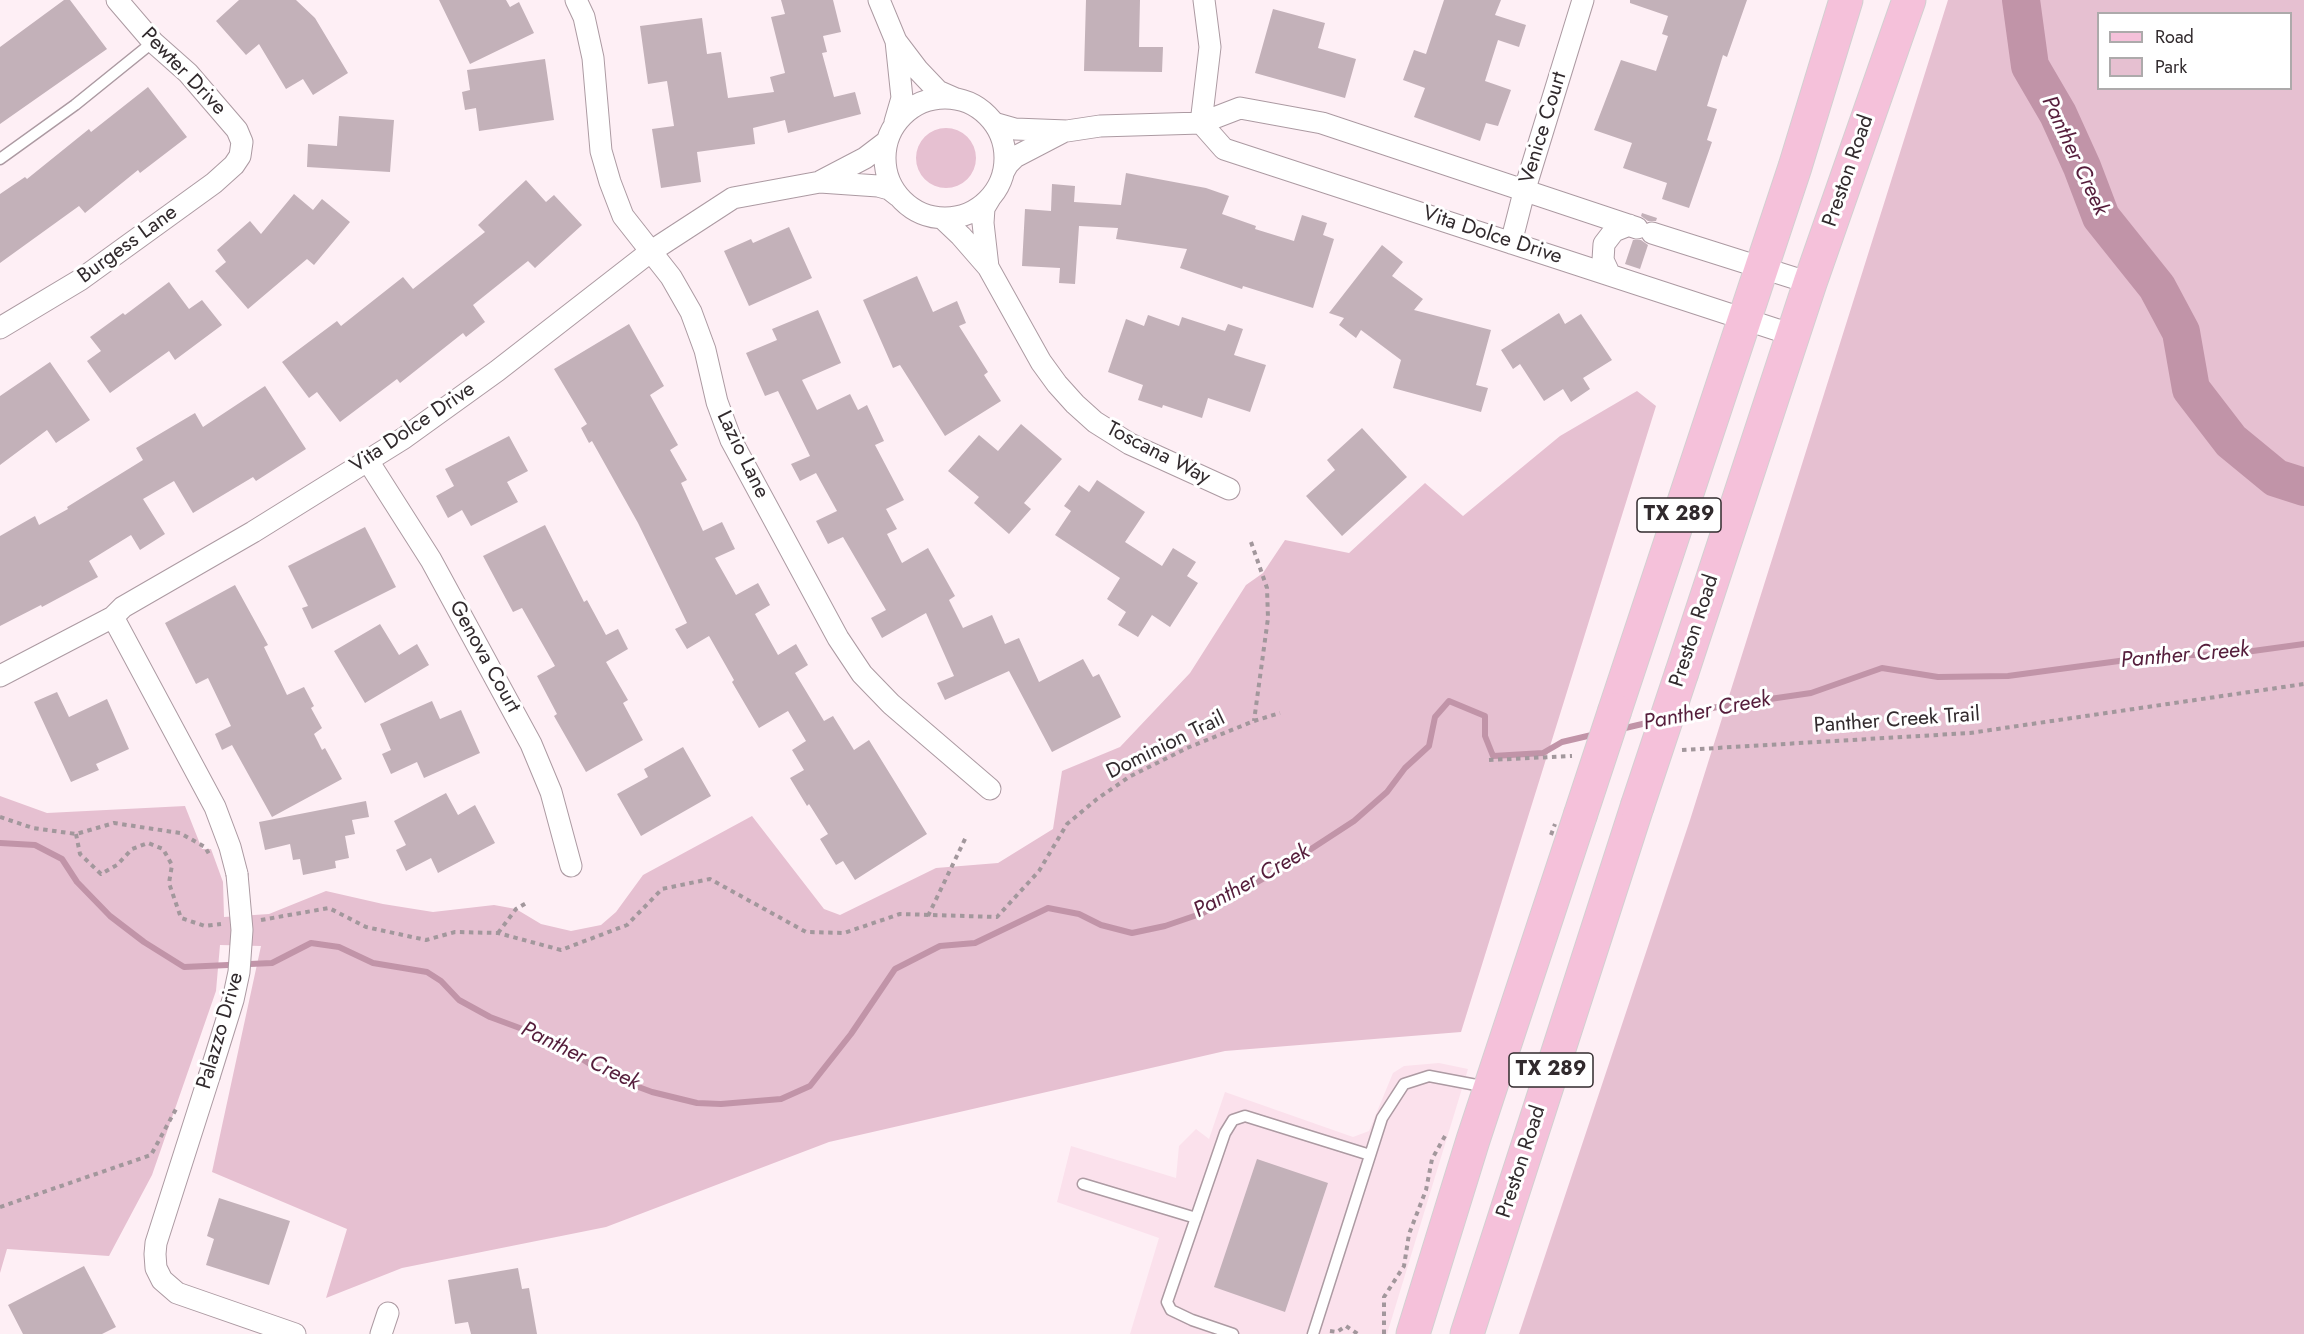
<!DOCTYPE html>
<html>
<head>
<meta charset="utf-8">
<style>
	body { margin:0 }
	#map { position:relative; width:2304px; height:1334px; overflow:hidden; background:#feeff5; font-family:Jost,sans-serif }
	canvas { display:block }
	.legend { position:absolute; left:2097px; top:12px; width:195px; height:78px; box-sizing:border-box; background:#fff; border:2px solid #adaaab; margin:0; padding:8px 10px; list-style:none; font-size:18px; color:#312a2d }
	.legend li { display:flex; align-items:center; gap:12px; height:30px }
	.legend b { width:30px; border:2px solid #adaaab }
</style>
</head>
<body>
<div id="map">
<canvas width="2304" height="1334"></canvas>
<ul class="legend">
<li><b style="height:8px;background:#f5c1da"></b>Road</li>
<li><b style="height:16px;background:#e6c0d1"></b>Park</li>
</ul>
</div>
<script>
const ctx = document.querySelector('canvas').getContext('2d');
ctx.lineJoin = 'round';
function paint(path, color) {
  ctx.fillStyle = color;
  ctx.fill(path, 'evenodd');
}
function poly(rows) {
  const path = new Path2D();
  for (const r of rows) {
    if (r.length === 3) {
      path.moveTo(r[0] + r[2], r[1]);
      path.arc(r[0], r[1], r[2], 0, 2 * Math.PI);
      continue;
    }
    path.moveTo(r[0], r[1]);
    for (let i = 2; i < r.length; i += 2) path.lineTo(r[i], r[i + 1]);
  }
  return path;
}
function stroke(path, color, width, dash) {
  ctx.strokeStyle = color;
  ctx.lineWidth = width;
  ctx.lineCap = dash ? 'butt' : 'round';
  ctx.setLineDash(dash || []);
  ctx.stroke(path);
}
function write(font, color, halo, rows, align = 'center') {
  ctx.font = font + ' Jost,sans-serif';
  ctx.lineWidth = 6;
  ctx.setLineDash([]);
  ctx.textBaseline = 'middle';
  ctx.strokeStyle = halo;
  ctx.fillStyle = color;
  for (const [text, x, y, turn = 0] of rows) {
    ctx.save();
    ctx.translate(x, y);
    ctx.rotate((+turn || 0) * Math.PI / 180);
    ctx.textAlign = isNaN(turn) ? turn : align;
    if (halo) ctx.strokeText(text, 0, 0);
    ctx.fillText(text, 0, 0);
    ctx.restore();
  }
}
paint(poly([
	[1439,1063,1468,1069,1387,1334,1130,1334,1159,1238,1057,1202,1071,1146,1176,1178,1179,1146,1196,1129,1209,1139,1225,1092,1353,1137,1369,1131,1393,1073,1404,1066]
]), '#fbe1ec');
paint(poly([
	[1948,0,2304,0,2304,1334,1519,1334,1690,820],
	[2098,14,2290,14,2290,88,2098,88],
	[946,158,30],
	[1637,391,1656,406,1461,1032,1225,1051,829,1142,606,1227,402,1268,326,1298,347,1229,212,1172,261,946,220,945,216,991,152,1175,109,1256,7,1249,0,1273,0,796,47,813,185,806,202,849,211,849,223,882,224,917,269,914,326,891,383,904,433,912,494,905,516,909,541,924,571,931,601,925,616,912,643,875,752,816,824,909,840,915,936,868,998,863,1053,829,1062,771,1120,747,1190,673,1246,585,1263,573,1285,540,1349,553,1425,483,1463,516,1560,436]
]), '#e6c0d1');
stroke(poly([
	[1679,715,1722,706,1811,693,1882,668,1938,677,2008,676,2156,656,2231,654,2304,644],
	[1621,729,1655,721],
	[0,843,35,845,62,859,77,882,110,916,144,942,184,967,272,963,311,943,339,947,373,963,427,972,441,981,459,1000,490,1017,552,1040,609,1076,652,1092,697,1103,721,1104,781,1099,810,1086,851,1034,895,969,940,946,975,943,1048,908,1079,914,1101,925,1132,933,1165,926,1203,913,1282,868,1354,821,1387,792,1405,768,1429,746,1435,717,1449,701,1485,716,1485,736,1493,756,1543,753,1562,742,1596,734]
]), '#c194a8', 6);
stroke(poly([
	[2021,0,2030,66,2058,114,2082,167,2101,217,2157,287,2181,332,2191,389,2231,441,2276,478,2304,487]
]), '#c194a8', 38);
paint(poly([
	[64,0,70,0,107,49,0,124,0,47],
	[239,0,296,0,315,18,348,73,313,95,303,79,286,89,259,44,246,55,216,21],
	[439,0,506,0,510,7,519,2,534,33,470,64],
	[781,0,833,0,841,32,823,36,827,52,822,53,834,97,855,92,861,114,788,133,785,120,753,128,755,144,697,152,701,182,661,188,652,129,674,126,667,81,648,84,640,26,702,18,707,54,721,52,728,98,774,92,770,77,785,73,771,17,785,14],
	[1086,0,1140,0,1139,47,1163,47,1162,72,1084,71],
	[1444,0,1501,0,1495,15,1526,25,1519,47,1498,40,1485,81,1511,90,1498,126,1486,123,1480,141,1414,117,1425,88,1403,80,1414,50,1426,54],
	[1630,0,1747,0,1727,57,1723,55,1707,106,1717,109,1707,140,1712,142,1689,208,1662,199,1667,183,1623,168,1632,143,1594,130,1621,60,1656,71,1668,36,1662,34,1668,16,1630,3],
	[1273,9,1325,23,1318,48,1356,59,1345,98,1255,73],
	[545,59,554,120,479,131,476,108,465,110,462,92,470,90,467,70],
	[148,87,187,137,140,173,138,170,85,213,79,206,0,263,0,194,25,177,27,179,89,129,91,132],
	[339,116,394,120,390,172,307,167,308,144,337,146],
	[1126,173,1206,188,1229,196,1222,214,1256,226,1255,229,1294,241,1302,215,1327,223,1323,235,1334,239,1313,308,1243,286,1242,289,1180,268,1187,249,1116,239,1118,228,1079,226,1075,284,1059,283,1060,268,1022,266,1025,209,1051,211,1052,184,1075,186,1074,202,1121,205],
	[526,180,546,202,554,195,582,225,535,268,528,261,473,305,485,322,466,337,463,333,400,383,397,379,340,422,317,392,309,398,282,362,337,321,341,326,403,277,413,289,485,232,478,225],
	[294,194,313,210,322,199,350,222,314,265,307,259,248,309,215,271,226,262,217,250,250,221,261,234],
	[1642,213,1657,218,1656,221,1648,221,1641,216],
	[789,227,812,278,749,306,724,251,751,239,753,243],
	[1633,240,1641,240,1648,245,1640,269,1625,264],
	[1382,245,1403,262,1392,276,1423,299,1414,310,1491,330,1476,385,1488,388,1481,412,1393,388,1401,360,1361,330,1356,338,1339,325,1344,318,1329,313],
	[917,276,933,312,957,301,966,323,959,326,988,372,984,375,1001,401,945,436,900,365,893,368,863,300],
	[169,282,189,309,202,300,222,325,175,360,169,351,110,393,87,361,101,351,90,337,123,313,125,315],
	[818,310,841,363,802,380,817,410,850,394,858,410,867,405,884,441,875,445,904,500,886,509,897,529,887,534,902,563,928,548,955,596,949,600,963,628,992,615,1005,644,1019,638,1039,682,1083,659,1093,677,1099,674,1121,717,1052,752,1009,671,945,700,937,683,954,676,926,613,882,638,871,618,886,610,843,537,828,544,816,521,837,511,816,473,800,481,791,464,810,456,778,391,765,396,746,353,777,340,772,329],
	[1559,313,1565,324,1581,314,1612,360,1583,378,1590,389,1571,402,1563,389,1544,401,1520,364,1513,369,1501,350],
	[1148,315,1179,326,1182,317,1225,331,1228,324,1243,329,1234,355,1266,365,1250,412,1208,398,1202,418,1163,405,1162,408,1138,400,1143,385,1108,372,1126,319,1144,326],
	[629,324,664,386,650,395,678,445,670,450,687,480,681,483,703,531,722,522,735,549,715,558,736,595,758,583,770,605,755,614,778,655,796,644,808,665,795,673,824,721,833,716,854,750,869,740,927,834,855,880,843,861,836,865,820,839,828,834,809,804,807,806,790,778,804,770,792,750,806,741,788,711,759,728,732,682,734,680,709,636,687,649,675,629,687,623,638,523,592,441,589,443,581,428,587,424,554,369],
	[50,362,90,420,56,443,47,430,0,465,0,396],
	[265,386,306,449,256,481,253,477,193,513,174,481,143,499,165,534,140,550,131,535,89,561,98,577,42,607,41,605,0,626,0,536,35,516,39,525,68,509,67,507,143,460,136,448,195,413,203,427],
	[1021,424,1062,459,1024,503,1031,509,1009,534,974,503,979,497,948,471,979,435,998,451],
	[1362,428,1407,477,1342,536,1306,496,1335,470,1327,460],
	[509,436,528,471,507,482,518,502,471,526,462,510,448,518,436,496,454,486,445,469],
	[1097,480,1145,512,1125,542,1162,566,1173,548,1196,562,1187,576,1198,583,1170,627,1152,615,1138,637,1118,625,1126,612,1107,599,1120,578,1055,535,1071,511,1064,506,1079,485,1089,492],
	[545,525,584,602,587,600,606,635,618,629,628,649,606,662,628,700,623,703,643,740,586,772,554,716,557,714,537,676,555,666,522,608,513,612,483,556],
	[365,527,396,587,312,629,302,608,308,606,288,566],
	[235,585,268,645,264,647,287,695,304,687,314,706,311,708,322,728,314,734,322,750,325,748,342,779,272,817,232,745,222,750,215,734,231,726,208,678,196,684,165,623],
	[380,624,399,655,417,644,429,665,365,703,334,651],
	[57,692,69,717,107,699,129,749,96,764,99,770,71,782,34,702],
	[432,701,440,719,461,710,480,753,424,778,417,762,391,774,382,754,391,750,380,724],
	[683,747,711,796,641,836,617,794,648,777,644,769],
	[446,793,458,815,475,805,495,843,438,873,431,858,406,871,396,850,406,845,394,821],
	[366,801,369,817,352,820,355,834,345,836,349,858,335,861,336,868,303,875,300,859,293,860,290,844,265,850,259,822],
	[1257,1159,1328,1183,1285,1312,1214,1287],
	[219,1198,290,1221,269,1285,206,1265,214,1239,207,1236],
	[84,1266,116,1327,102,1334,23,1334,8,1305],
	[518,1268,522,1289,529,1288,537,1334,471,1334,468,1322,455,1324,448,1280]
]), '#c3b1b9');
const lane = poly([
	[0,159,75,105,153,42],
	[1083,1184,1196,1218],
	[1233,1334,1192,1320,1171,1310,1167,1302,1225,1133,1233,1120,1245,1116,1370,1155],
	[1313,1334,1382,1118,1404,1084,1429,1076,1487,1087]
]);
const street = poly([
	[576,0,584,17,593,58,601,151,610,182,623,216,671,277,691,312,705,350,717,402,731,440,838,638,862,674,891,704,990,789],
	[879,0,896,41,918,70,938,91,954,98],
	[945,158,60],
	[895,122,902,98,896,41],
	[994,123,1015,129,1067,131,1100,126,1201,123,1240,108,1322,123,1637,228],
	[1201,123,1224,149,1793,335],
	[1201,123,1210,47,1204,0],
	[1003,173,1008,164,1015,157,1063,132],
	[821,181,865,158,886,142],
	[942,218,961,236,988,267,1041,362,1057,384,1075,404,1095,422,1130,444,1229,489],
	[1652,233,1810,283],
	[1511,243,1524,192,1583,0],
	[988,267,983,223,984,208,990,198],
	[1610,275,1603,260,1604,244,1614,231,1629,225],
	[0,328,80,280,214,183,234,165,240,156,242,142,237,130,188,73,153,42,117,0],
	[368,461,431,560,531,744,551,792,571,866],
	[113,617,215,807,230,847,237,874],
	[0,676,113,617,123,607,253,532,404,438,497,371,650,252,733,198,820,182,878,186,889,189,898,196],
	[209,1077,156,1243,155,1254,156,1268,162,1280,177,1293,295,1334],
	[381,1334,388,1313]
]);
const primary = poly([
	[1682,672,1810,283,1909,0],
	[1615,710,1795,167,1846,0],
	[1413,1334,1473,1140,1580,816],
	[1467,1334,1637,807]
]);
stroke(lane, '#ac9aa2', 13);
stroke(street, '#ac9aa2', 23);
stroke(primary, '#d2d0d1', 35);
stroke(poly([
	[1251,542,1267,588,1268,618,1254,721],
	[1682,750,1970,733,2304,684],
	[1489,760,1572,756],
	[0,817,33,828,76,834,114,823,180,833,205,847,209,854],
	[76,834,80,854,101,874,117,865,132,849,148,843,163,849,172,865,169,883,181,918,205,926,221,924],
	[928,916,966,837],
	[261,920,329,908,366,927,426,940,455,932,498,933,561,950,627,925,662,889,710,879,806,932,844,933,900,914,997,917,1039,871,1067,824,1097,799,1129,777,1187,748,1254,721,1280,713],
	[498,933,516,909,528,902],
	[0,1207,151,1155,176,1109],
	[1330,1331,1337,1332,1346,1326,1358,1334],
	[1384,1334,1384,1297,1404,1266,1409,1234,1426,1190,1432,1159,1445,1136]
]), '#a2979c', 4, [4.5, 4.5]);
stroke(lane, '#fff', 10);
stroke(street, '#fff', 21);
stroke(primary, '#f5c1da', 33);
const streetBridge = poly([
	[209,1077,233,1000,239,972,242,930,237,874]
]);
const primaryBridge = poly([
	[1637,807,1682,672],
	[1580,816,1615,710]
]);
stroke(streetBridge, '#ac9aa2', 23, []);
stroke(primaryBridge, '#d2d0d1', 35, []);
stroke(poly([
	[1551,835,1555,824]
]), '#a2979c', 4, [4.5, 4.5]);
stroke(streetBridge, '#fff', 21);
stroke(primaryBridge, '#f5c1da', 33);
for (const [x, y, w] of [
	[1679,515,84],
	[1551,1070,84]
]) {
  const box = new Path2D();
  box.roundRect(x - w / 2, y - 17, w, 34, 4.5);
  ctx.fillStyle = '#fff';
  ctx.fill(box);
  stroke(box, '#312a2d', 1.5);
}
write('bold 20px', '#312a2d', null, [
	["TX 289",1679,515],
	["TX 289",1551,1070]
]);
write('21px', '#312a2d', '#fff', [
	["Pewter Drive",183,72,46],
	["Venice Court",1544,128,-73],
	["Preston Road",1849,171,-71],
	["Vita Dolce Drive",1492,236,18],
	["Burgess Lane",128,245,-36],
	["Vita Dolce Drive",413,428,-34],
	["Toscana Way",1158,454,27],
	["Lazio Lane",742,455,64],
	["Preston Road",1695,631,-72],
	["Genova Court",484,657,61],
	["Panther Creek Trail",1897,721,-4],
	["Dominion Trail",1166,746,-26],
	["Palazzo Drive",221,1031,-74],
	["Preston Road",1522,1162,-72]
]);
write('italic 22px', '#551d3b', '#fff', [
	["Panther Creek",2074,156,65],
	["Panther Creek",2185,656,-5],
	["Panther Creek",1707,712,-11],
	["Panther Creek",1252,882,-29],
	["Panther Creek",580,1057,26]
]);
</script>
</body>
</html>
